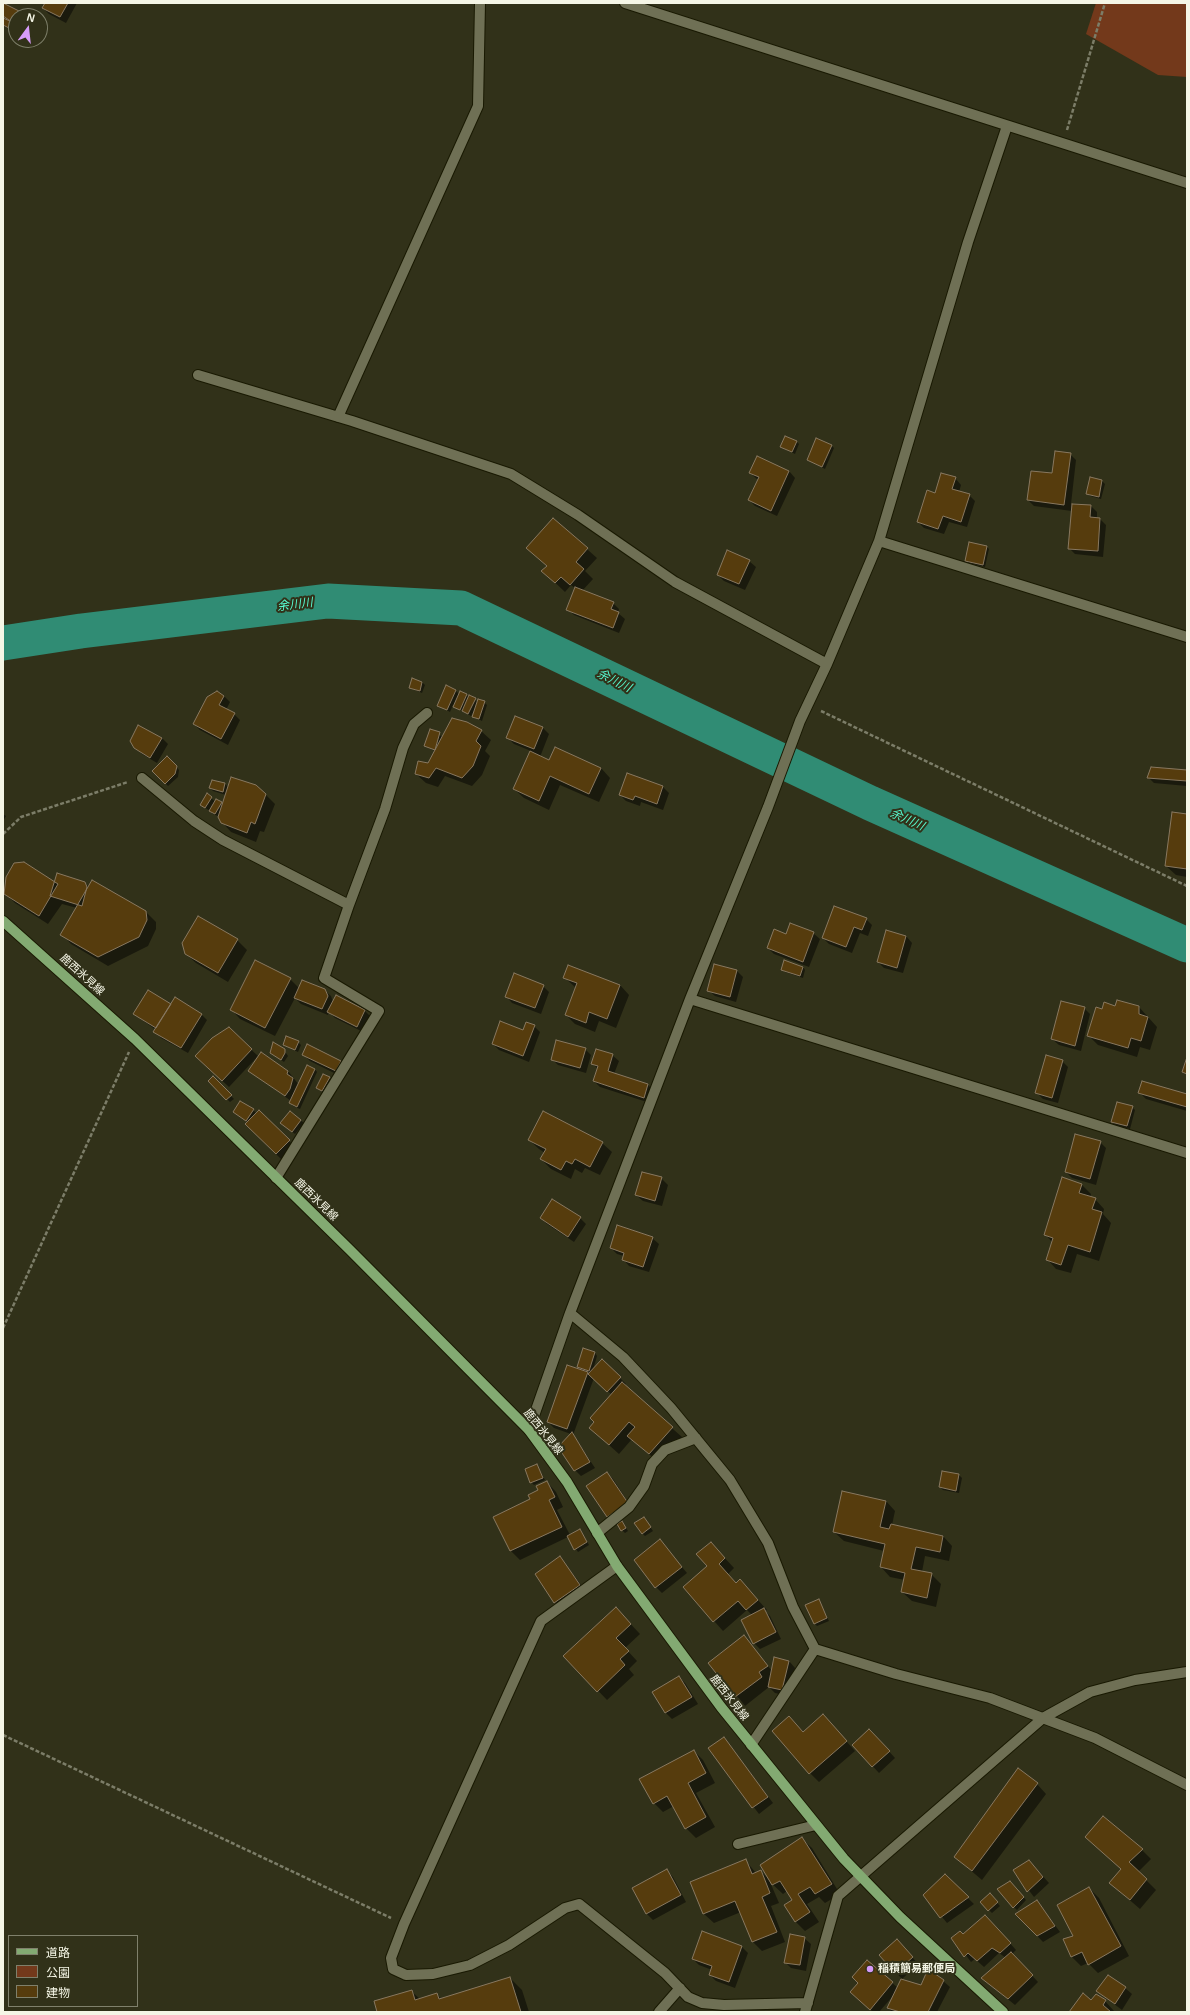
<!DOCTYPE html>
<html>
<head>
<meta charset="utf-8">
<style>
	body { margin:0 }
	#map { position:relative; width:1190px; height:2015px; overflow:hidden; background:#313119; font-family:Arial,"Noto Sans JP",sans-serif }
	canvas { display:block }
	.frame { position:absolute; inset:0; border:4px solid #f5f6e6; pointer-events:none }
	.legend { position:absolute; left:8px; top:1935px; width:130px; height:72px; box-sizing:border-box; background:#313119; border:1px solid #7f806b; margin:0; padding:5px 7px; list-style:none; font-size:12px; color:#f5f6e6 }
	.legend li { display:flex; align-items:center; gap:8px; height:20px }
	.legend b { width:20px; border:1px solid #7f806b }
	.north { position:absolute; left:8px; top:8px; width:40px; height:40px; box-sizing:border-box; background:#313119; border:1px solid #7f806b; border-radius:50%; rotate:15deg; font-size:11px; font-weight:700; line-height:16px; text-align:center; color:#f5f6e6 }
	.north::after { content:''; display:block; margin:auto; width:14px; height:18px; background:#d69bfa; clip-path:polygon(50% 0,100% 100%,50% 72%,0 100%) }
</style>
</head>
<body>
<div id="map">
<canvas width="1190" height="2015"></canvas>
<div class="frame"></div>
<ul class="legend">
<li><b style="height:5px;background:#83aa72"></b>道路</li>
<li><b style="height:11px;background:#73391b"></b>公園</li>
<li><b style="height:11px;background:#563c0d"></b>建物</li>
</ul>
<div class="north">N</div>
</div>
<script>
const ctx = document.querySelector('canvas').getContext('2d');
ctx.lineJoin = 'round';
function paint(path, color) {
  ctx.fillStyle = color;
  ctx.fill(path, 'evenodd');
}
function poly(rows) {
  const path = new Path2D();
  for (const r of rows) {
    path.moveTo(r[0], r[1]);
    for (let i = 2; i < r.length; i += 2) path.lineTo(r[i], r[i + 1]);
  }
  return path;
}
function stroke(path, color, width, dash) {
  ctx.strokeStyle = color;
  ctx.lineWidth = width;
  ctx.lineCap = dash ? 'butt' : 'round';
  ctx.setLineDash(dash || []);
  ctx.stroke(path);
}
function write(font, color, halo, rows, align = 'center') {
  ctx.font = font + ' Arial,"Noto Sans JP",sans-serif';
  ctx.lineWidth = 4;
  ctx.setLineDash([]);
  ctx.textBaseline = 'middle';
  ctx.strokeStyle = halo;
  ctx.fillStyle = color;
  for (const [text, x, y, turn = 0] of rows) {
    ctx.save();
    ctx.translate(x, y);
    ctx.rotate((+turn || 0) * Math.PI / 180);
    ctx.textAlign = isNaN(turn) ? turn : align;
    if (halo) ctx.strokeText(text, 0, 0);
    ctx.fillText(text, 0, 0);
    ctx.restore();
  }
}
paint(poly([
	[1096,3,1187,3,1187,77,1158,75,1086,34]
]), '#73391b');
paint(poly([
	[46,3,77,3,66,23,49,14,43,8],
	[3,4,23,15,16,16,16,25,12,30,3,26,3,19,10,21,3,16],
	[796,441,799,444,795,454,782,447],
	[831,445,834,448,825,469,808,460],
	[1070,454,1076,460,1071,504,1091,506,1097,512,1097,519,1100,519,1106,525,1103,557,1075,554,1069,548,1072,511,1034,506,1028,500],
	[789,471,795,478,777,516,755,506,749,500,758,480,750,473],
	[955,478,961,485,959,492,969,495,975,501,967,527,949,522,944,534,924,528,918,522,935,494],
	[1090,479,1102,481,1105,484,1101,499,1090,496,1087,493],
	[553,519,597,558,585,571,593,579,582,591,613,603,619,609,618,613,625,619,619,633,574,615,568,609,576,589,571,585,565,592,543,571,547,566,537,557],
	[986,546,989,549,985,567,969,563,966,561],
	[749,561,756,567,745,590,724,581,718,575],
	[422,682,425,685,422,693,411,688],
	[455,690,459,694,466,695,478,702,484,702,487,705,482,721,473,716,474,711,471,716,453,705,450,712,438,705],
	[224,696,230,702,226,710,234,714,240,720,228,745,200,730,194,724],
	[516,717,543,728,549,734,540,757,550,761,601,768,610,778,599,802,560,785,549,810,524,798,514,789,531,751,514,744,507,737],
	[430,730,443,737,481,731,491,740,485,751,490,756,482,775,472,786,445,776,438,787,426,783,416,774,428,764,435,751,425,746],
	[162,738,168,744,157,763,142,754,135,747],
	[167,757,179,770,178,777,168,786,154,771],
	[1187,771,1187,786,1154,783,1148,777],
	[212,781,225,784,229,788,265,794,275,804,264,832,260,831,256,842,231,832,222,822,219,815,218,816,213,814,201,804,207,795,216,802,223,805,226,795,213,791,210,788],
	[663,787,669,793,663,810,641,802,640,806,626,801,620,795],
	[3,814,6,816,3,821],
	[1187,815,1187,877,1176,875,1166,866],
	[84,882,89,887,146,912,156,922,156,929,148,946,108,966,71,944,62,934,77,908,62,904,48,924,15,903,5,893,55,883],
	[198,918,237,940,247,950,228,982,196,963,186,954],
	[866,919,872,925,868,936,860,933,852,953,829,944,823,938],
	[813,933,820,939,809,967,774,954,768,948,787,935],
	[906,936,912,943,903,973,884,968,878,962],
	[803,967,805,970,803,978,785,972,782,969],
	[736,970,743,977,736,1002,715,996,708,990],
	[564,977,620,985,629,995,616,1028,599,1021,595,1032,575,1024,566,1015,576,988],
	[290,979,299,988,324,990,331,996,333,1002,336,997,365,1011,371,1017,363,1032,335,1018,329,1012,328,1015,301,1004,295,998,275,1036,240,1019,231,1009],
	[543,986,549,992,541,1014,512,1003,506,996],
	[170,1006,201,1014,207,1020,188,1053,161,1038,155,1031,156,1030,134,1014],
	[1116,1007,1139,1007,1157,1027,1150,1050,1140,1047,1137,1057,1098,1045,1089,1036,1102,1010],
	[1084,1008,1090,1014,1081,1051,1059,1045,1052,1039],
	[534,1026,540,1032,529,1062,499,1050,493,1044],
	[229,1029,258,1056,229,1087,202,1062],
	[298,1042,301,1045,298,1052,284,1045],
	[308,1046,341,1062,347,1068,342,1077,310,1061,304,1055],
	[585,1049,591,1055,586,1073,558,1065,552,1059],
	[284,1050,288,1056,284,1062,271,1053],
	[612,1055,619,1061,614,1074,648,1085,654,1091,650,1103,600,1087,594,1081,598,1069,592,1063],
	[1062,1061,1068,1067,1058,1103,1043,1099,1037,1093],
	[315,1069,317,1072,300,1109,293,1106,290,1103,291,1101,249,1070,288,1071,299,1085],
	[213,1078,234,1099,230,1102,209,1081],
	[329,1078,332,1081,325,1094,317,1088],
	[1140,1093,1187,1095,1187,1111,1146,1099],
	[1132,1107,1135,1110,1130,1129,1115,1125,1112,1122],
	[253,1110,257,1114,259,1111,295,1147,282,1160,246,1124,248,1122,234,1112],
	[290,1112,304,1123,295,1134,281,1123],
	[529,1140,602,1143,612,1152,600,1175,585,1168,582,1173,575,1169,571,1179,551,1169,541,1159,545,1153,539,1149],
	[1100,1142,1106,1148,1096,1185,1072,1178,1066,1172],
	[661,1178,668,1185,662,1206,643,1201,636,1195],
	[1082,1185,1091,1194,1090,1198,1095,1199,1104,1209,1103,1214,1111,1223,1099,1261,1077,1254,1071,1273,1056,1269,1047,1259,1052,1242,1045,1234],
	[541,1218,580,1218,586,1224,574,1242,547,1224],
	[652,1238,659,1244,649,1272,629,1266,623,1259,624,1256,617,1254,611,1248],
	[595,1353,597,1356,593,1370,602,1360,626,1384,624,1386,682,1437,659,1463,632,1439,619,1454,590,1428,612,1395,594,1378,573,1435,595,1468,581,1476,575,1470,571,1434,554,1428,548,1422,582,1371,578,1367],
	[537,1466,545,1480,534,1485,531,1482],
	[942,1472,959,1475,962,1478,959,1493,943,1490,940,1487],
	[607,1473,613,1479,633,1510,613,1523,607,1517],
	[547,1482,556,1492,563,1507,557,1510,570,1535,582,1533,589,1545,578,1552,568,1537,520,1560,511,1551,494,1518,532,1500],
	[886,1501,895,1511,892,1525,943,1536,952,1546,949,1561,925,1556,922,1572,931,1574,941,1584,936,1607,912,1601,902,1592,905,1580,890,1577,881,1567,884,1551,844,1541,834,1532],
	[646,1521,653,1531,645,1536,642,1533],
	[624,1525,628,1531,625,1533,622,1530],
	[660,1541,687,1573,662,1593,656,1587],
	[711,1543,734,1568,728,1574,736,1584,740,1580,767,1610,765,1611,770,1616,781,1639,760,1649,754,1643,752,1615,747,1610,723,1631,684,1587,708,1567],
	[560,1558,586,1591,561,1608,555,1602],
	[818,1600,829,1621,817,1626,815,1624],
	[625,1618,640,1634,625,1648,637,1661,629,1669,634,1675,607,1700,565,1656],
	[744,1637,772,1671,789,1661,795,1668,788,1696,775,1693,769,1687,745,1706,710,1663],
	[679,1677,685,1683,698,1704,672,1719,666,1713,654,1692],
	[823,1715,855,1751,819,1782,810,1773,789,1718,804,1732],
	[875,1736,895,1758,879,1773,853,1745],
	[724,1738,773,1803,759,1814,709,1748],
	[694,1751,703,1760,715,1783,696,1793,715,1827,696,1838,686,1828,674,1806,663,1812,654,1803],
	[1037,1784,1046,1794,982,1880,955,1857],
	[1087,1837,1142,1850,1151,1859,1138,1872,1156,1890,1140,1909,1110,1883,1122,1869],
	[802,1839,812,1848,840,1894,825,1903,819,1897,807,1904,819,1922,805,1931,796,1922,785,1905,793,1900,787,1891,783,1894,770,1882,779,1903,771,1906,785,1942,762,1951,753,1942,741,1912,714,1923,704,1914,691,1882,745,1860,756,1873,761,1871,770,1881],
	[1029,1861,1049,1883,1034,1897,1014,1871],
	[667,1871,673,1877,686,1902,653,1920,646,1913],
	[945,1876,974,1904,947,1923,924,1895],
	[1013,1885,1026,1900,1017,1910,1014,1907],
	[1089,1888,1099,1898,1129,1956,1098,1973,1088,1963,1081,1966,1072,1957,1064,1940,1075,1937],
	[992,1897,1000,1906,992,1913,981,1902],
	[1037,1901,1060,1932,1043,1942,1016,1914],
	[991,1922,1016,1950,1012,1954,1038,1982,1015,2005,982,1978,1006,1958,999,1953,984,1967,975,1959,971,1962,953,1938],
	[804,1938,811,1944,806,1971,791,1968,785,1962],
	[903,1946,918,1964,902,1979,880,1955],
	[742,1947,748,1953,735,1988,716,1981,710,1975,712,1970,699,1965,693,1959],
	[867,1961,898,1988,922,1986,928,1971,943,1981,950,1987,937,2012,892,2012,888,2008,893,1996,879,2012,873,2012,857,1998,859,1983],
	[510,1978,522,1990,529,2012,379,2012,411,1991,420,1999,437,1994,441,1999],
	[1125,1988,1132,1994,1122,2010,1097,1991],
	[1091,2001,1105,2001,1114,2011,1114,2012,1070,2012]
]), '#0007');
stroke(poly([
	[3,643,81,631,328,601,461,608,870,803,1187,945]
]), '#308c74', 35);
const building = poly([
	[3,3,21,12,12,22,3,16,3,3],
	[45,3,68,3,60,17,42,8,45,3],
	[3,18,12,22,9,28,3,25,3,18],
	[785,436,797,441,792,452,780,447,785,436],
	[816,438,832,445,822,467,807,460,816,438],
	[1055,451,1071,453,1064,505,1027,500,1031,471,1052,473,1055,451],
	[757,456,789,471,771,511,748,500,759,477,749,473,757,456],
	[941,473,956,477,952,489,970,494,961,522,943,516,938,529,917,522,927,490,935,493,941,473],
	[1090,477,1102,480,1099,497,1086,494,1090,477],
	[1072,504,1091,505,1090,517,1100,518,1098,551,1068,549,1072,504],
	[553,518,588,548,576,562,584,569,570,585,561,577,555,583,541,571,547,566,526,548,553,518],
	[969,542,987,546,983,565,965,561,969,542],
	[727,550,750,560,739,584,717,575,727,550],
	[575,587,614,602,611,609,619,612,613,628,566,610,575,587],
	[412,678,422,682,420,691,409,688,412,678],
	[446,685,456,690,447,710,437,706,446,685],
	[217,691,224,696,219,705,235,713,221,739,193,724,207,697,217,691],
	[460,691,467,694,460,710,453,707,460,691],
	[469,695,476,698,468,714,462,711,469,695],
	[478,699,485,701,479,719,472,717,478,699],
	[515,716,543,727,534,749,506,738,515,716],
	[452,718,467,722,482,730,476,741,481,746,473,766,462,778,436,768,429,778,415,774,418,761,428,763,452,718],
	[138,725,162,738,150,758,134,748,130,741,138,725],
	[430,729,440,732,435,750,424,746,430,729],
	[555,747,601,768,589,794,550,776,539,801,513,789,530,751,549,760,555,747],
	[167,756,177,766,175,774,165,784,152,771,167,756],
	[1151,767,1187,770,1187,781,1147,778,1151,767],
	[627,773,663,786,657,804,635,796,633,800,619,795,627,773],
	[231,777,256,785,266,794,255,824,251,822,247,833,221,823,218,817,231,777],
	[212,780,225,783,223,792,209,788,212,780],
	[207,793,212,797,205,808,200,805,207,793],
	[216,799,222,802,215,814,209,811,216,799],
	[1172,812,1187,814,1187,869,1165,866,1172,812],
	[24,862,58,884,39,916,4,894,6,877,14,863,24,862],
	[57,873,85,882,87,887,82,906,50,896,57,873],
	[92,880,146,911,147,920,139,937,98,957,60,935,92,880],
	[834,906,867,918,862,930,854,927,846,947,822,938,834,906],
	[198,916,238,939,218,973,185,954,182,943,198,916],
	[790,923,814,932,803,962,767,948,774,929,786,934,790,923],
	[886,930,906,936,897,968,877,962,886,930],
	[255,960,291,978,265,1028,230,1010,255,960],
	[784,960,803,967,800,976,781,970,784,960],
	[714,964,737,970,730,997,707,991,714,964],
	[568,965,620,985,607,1019,589,1012,586,1023,565,1015,577,983,563,978,568,965],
	[514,973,544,985,535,1008,505,997,514,973],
	[302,980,325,989,328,996,322,1009,294,998,302,980],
	[148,990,171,1004,156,1028,133,1014,148,990],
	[336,995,365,1010,357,1027,327,1012,336,995],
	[175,997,202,1014,181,1048,153,1032,175,997],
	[1117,1000,1139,1006,1139,1014,1148,1017,1141,1041,1131,1038,1128,1048,1087,1036,1096,1007,1102,1009,1104,1002,1115,1006,1117,1000],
	[1061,1001,1085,1007,1075,1046,1051,1039,1061,1001],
	[500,1021,523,1030,526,1022,535,1025,523,1056,492,1044,500,1021],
	[229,1027,252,1049,222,1081,195,1056,212,1038,229,1027],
	[286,1036,299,1041,295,1050,283,1045,286,1036],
	[556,1040,586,1048,580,1068,551,1060,556,1040],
	[273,1042,285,1049,285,1053,281,1060,270,1053,273,1042],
	[307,1044,341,1061,336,1071,302,1055,307,1044],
	[596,1049,613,1054,608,1071,648,1084,644,1098,593,1081,598,1066,591,1064,596,1049],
	[261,1052,288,1071,287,1074,293,1078,290,1089,285,1096,248,1071,261,1052],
	[1046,1055,1063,1060,1052,1098,1035,1093,1046,1055],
	[1187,1057,1187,1074,1182,1072,1187,1057],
	[307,1065,315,1069,297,1107,289,1103,307,1065],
	[323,1074,330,1077,322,1091,316,1088,323,1074],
	[213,1076,232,1095,226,1100,208,1081,213,1076],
	[1142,1081,1187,1094,1187,1107,1138,1093,1142,1081],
	[240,1101,254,1109,246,1121,233,1112,240,1101],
	[1117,1102,1133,1106,1127,1126,1111,1122,1117,1102],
	[259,1110,290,1140,276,1154,245,1124,259,1110],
	[290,1111,301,1120,292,1132,280,1123,290,1111],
	[543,1111,603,1142,590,1167,575,1159,572,1164,566,1161,561,1170,540,1159,546,1149,528,1140,543,1111],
	[1075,1134,1101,1141,1090,1179,1065,1172,1075,1134],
	[642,1172,662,1177,655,1201,635,1195,642,1172],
	[1062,1177,1082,1184,1079,1193,1096,1198,1092,1209,1102,1212,1090,1252,1068,1245,1061,1265,1046,1260,1053,1238,1044,1235,1062,1177],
	[552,1199,581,1217,568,1237,540,1218,552,1199],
	[617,1225,653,1237,643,1267,622,1260,624,1253,610,1248,617,1225],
	[583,1348,595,1352,589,1371,577,1367,583,1348],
	[602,1359,621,1377,607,1392,588,1374,602,1359],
	[567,1365,588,1372,567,1429,547,1422,567,1365],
	[622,1382,673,1427,649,1454,627,1436,635,1427,629,1422,609,1445,589,1428,594,1422,590,1418,622,1382],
	[572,1432,590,1462,574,1471,558,1447,572,1432],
	[537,1464,543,1478,530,1483,525,1469,537,1464],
	[942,1471,959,1474,956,1491,939,1487,942,1471],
	[607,1472,628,1503,607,1517,586,1486,607,1472],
	[547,1481,555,1497,549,1500,562,1527,510,1551,493,1517,530,1499,528,1495,538,1490,536,1486,547,1481],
	[842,1491,886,1501,880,1527,889,1529,891,1524,943,1536,940,1552,916,1547,911,1569,932,1573,927,1598,901,1592,905,1573,880,1567,885,1544,833,1532,842,1491],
	[644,1517,651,1527,642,1534,634,1523,644,1517],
	[622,1521,626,1528,621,1531,617,1524,622,1521],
	[580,1529,587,1542,574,1550,567,1536,580,1529],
	[660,1539,682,1567,655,1588,634,1560,660,1539],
	[711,1542,725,1558,719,1564,736,1583,740,1579,758,1600,746,1610,738,1601,713,1622,683,1587,707,1566,696,1554,711,1542],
	[560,1556,580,1585,554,1603,535,1574,560,1556],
	[819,1599,827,1618,814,1624,805,1605,819,1599],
	[616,1607,631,1624,616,1638,629,1651,620,1659,625,1665,597,1692,563,1656,616,1607],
	[764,1608,776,1632,753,1644,741,1620,764,1608],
	[744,1635,768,1666,759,1672,762,1677,735,1697,708,1663,744,1635],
	[774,1657,789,1661,782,1690,768,1687,774,1657],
	[679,1676,692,1697,665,1713,652,1692,679,1676],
	[823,1714,847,1741,809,1774,772,1731,789,1716,803,1732,823,1714],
	[869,1729,890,1751,872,1767,852,1745,869,1729],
	[724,1737,768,1797,752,1808,708,1748,724,1737],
	[694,1750,706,1773,688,1783,706,1817,685,1829,667,1796,653,1804,639,1779,694,1750],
	[1018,1768,1038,1783,972,1871,954,1857,1018,1768],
	[1103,1816,1143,1849,1129,1862,1147,1879,1130,1900,1109,1883,1121,1869,1085,1837,1103,1816],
	[802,1837,832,1884,815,1894,810,1887,798,1894,810,1912,795,1922,784,1905,792,1900,780,1881,772,1885,760,1865,802,1837],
	[746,1859,752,1874,761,1870,770,1893,762,1897,777,1932,752,1942,735,1901,703,1914,690,1882,746,1859],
	[1029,1860,1043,1877,1027,1892,1013,1870,1029,1860],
	[667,1869,681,1895,646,1914,632,1888,667,1869],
	[945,1874,969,1897,940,1918,923,1895,945,1874],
	[1010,1881,1024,1897,1013,1908,997,1889,1010,1881],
	[1089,1887,1121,1946,1088,1965,1082,1952,1071,1957,1063,1939,1073,1936,1057,1905,1089,1887],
	[990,1893,998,1902,988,1911,980,1902,990,1893],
	[1037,1900,1055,1926,1037,1936,1015,1914,1037,1900],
	[985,1915,1011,1943,1000,1953,992,1948,977,1961,968,1953,964,1957,951,1938,960,1931,963,1934,985,1915],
	[702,1931,742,1946,729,1982,709,1975,712,1966,692,1959,702,1931],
	[790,1934,805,1937,800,1965,784,1963,790,1934],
	[897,1939,913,1957,895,1973,879,1955,897,1939],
	[1011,1952,1033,1975,1008,1999,981,1978,1011,1952],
	[867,1960,893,1982,870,2010,850,1992,858,1983,852,1977,867,1960],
	[928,1969,944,1980,928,2012,900,2012,887,2008,901,1979,921,1985,928,1969],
	[1108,1975,1126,1987,1115,2004,1096,1991,1108,1975],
	[510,1977,521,2012,377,2012,374,2001,412,1990,415,2000,437,1993,439,1999,510,1977],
	[1083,1993,1091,2000,1096,1994,1106,2000,1103,2005,1111,2012,1069,2012,1083,1993]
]);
paint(building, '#563c0d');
stroke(building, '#887860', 1);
const minor = poly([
	[625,3,1187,183],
	[198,375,352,421,511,474,578,515,675,582,827,664],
	[338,417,478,106,480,3],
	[879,541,1187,637],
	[142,778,194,821,223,840,349,905,324,978,379,1011,276,1178],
	[349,905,385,809,403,748,414,724,427,713],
	[690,999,1187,1153],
	[570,1313,623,1357,671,1408,730,1480,768,1543,793,1607,815,1649,896,1674,990,1698,1095,1738,1187,1785],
	[529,1430,570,1313,690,999,768,807,800,721,827,664,879,541,968,242,1007,126],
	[597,1533,629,1507,644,1486,652,1464,665,1450,696,1438],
	[617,1566,541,1621,404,1924,391,1958,393,1969,406,1975,433,1974,470,1965,509,1945,565,1908,579,1904,665,1973,688,1997,702,2003,724,2005,808,2003],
	[751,1745,815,1649],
	[738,1844,816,1825],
	[659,2012,680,1988],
	[805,2012,838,1896,1043,1718,1090,1692,1135,1680,1187,1672]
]);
const major = poly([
	[3,921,135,1039,350,1250,529,1430,567,1482,617,1566,721,1707,844,1859,900,1917,1003,2012]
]);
stroke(minor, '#191902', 12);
stroke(major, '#191902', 12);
stroke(poly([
	[1067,130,1105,3],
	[821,711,1187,886],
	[3,834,21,817,128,782],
	[3,1328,129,1052],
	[3,1735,391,1918]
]), '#7c7d68', 2.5, [4, 2]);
stroke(minor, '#6f7055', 10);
stroke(major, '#83aa72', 10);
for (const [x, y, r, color] of [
	[870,1969,4,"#d69bfa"]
]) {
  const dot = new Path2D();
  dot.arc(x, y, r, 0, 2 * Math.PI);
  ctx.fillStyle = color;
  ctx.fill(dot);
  stroke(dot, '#313119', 1.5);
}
write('11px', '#f5f6e6', '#313119', [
	["鹿西氷見線",82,975,42],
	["鹿西氷見線",316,1200,44],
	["鹿西氷見線",543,1432,51],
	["鹿西氷見線",729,1698,52]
]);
write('bold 11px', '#f5f6e6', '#313119', [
	["稲積簡易郵便局",878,1969]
], 'left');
write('italic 12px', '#57fad0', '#313119', [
	["余川川",295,605,-7],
	["余川川",614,681,26],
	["余川川",907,820,24]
]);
</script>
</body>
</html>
